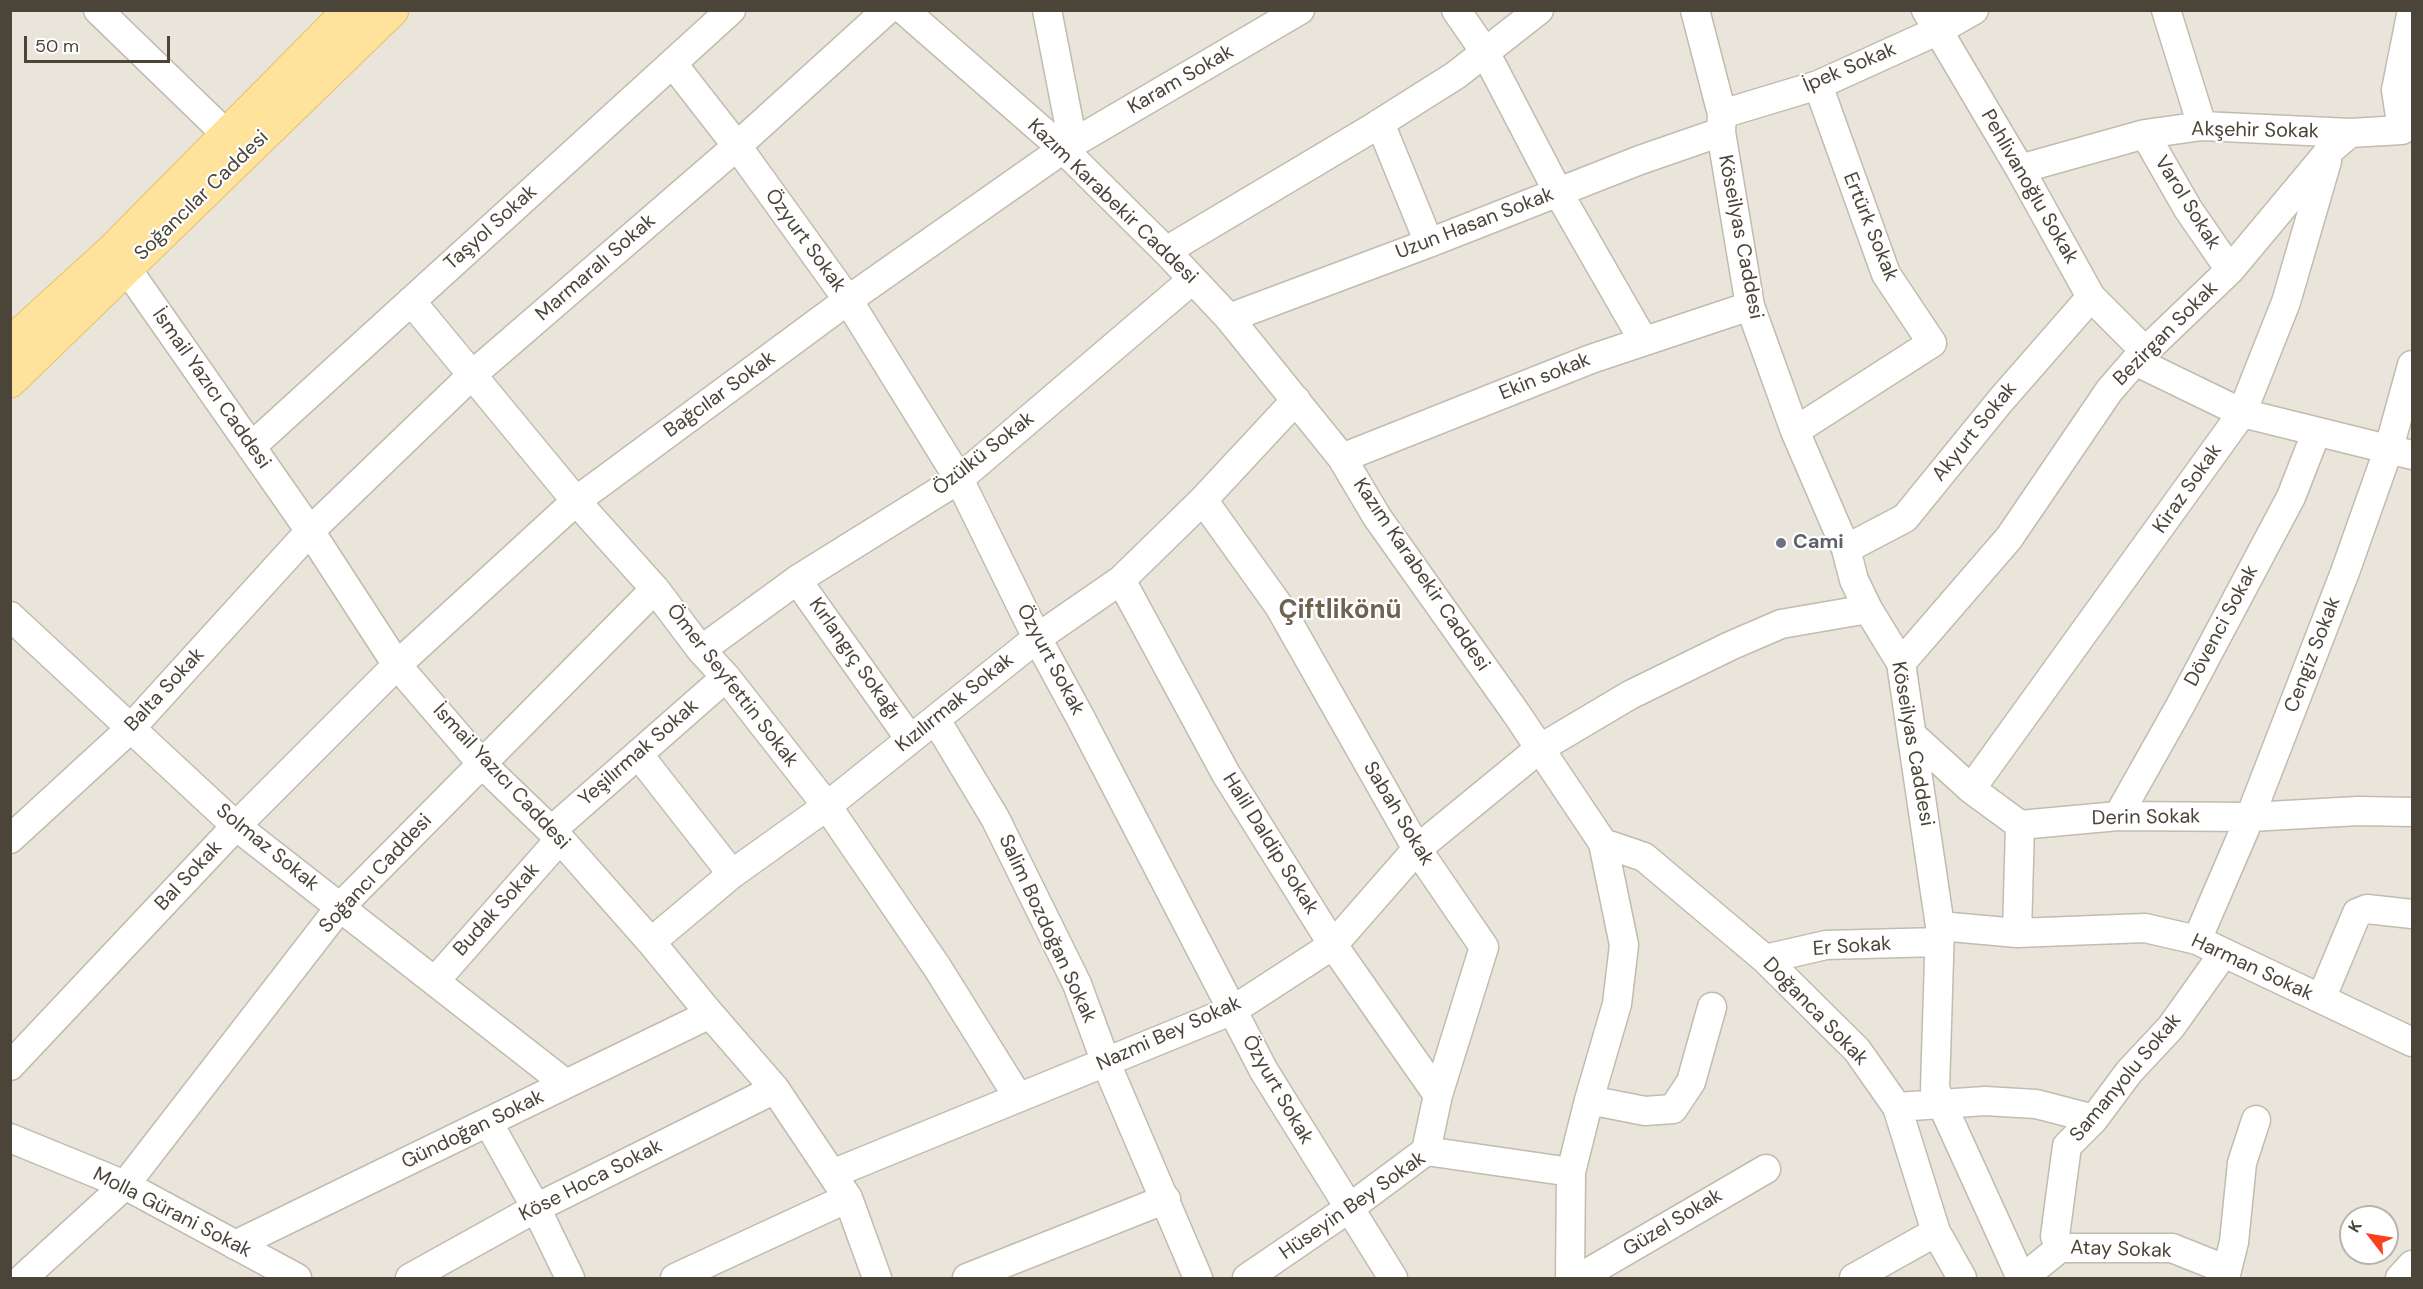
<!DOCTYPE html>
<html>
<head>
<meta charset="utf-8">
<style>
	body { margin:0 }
	#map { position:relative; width:2423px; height:1289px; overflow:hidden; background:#f6f3ec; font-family:"DM Sans",sans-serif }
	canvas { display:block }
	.frame { position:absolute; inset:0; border:12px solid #4b4439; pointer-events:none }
	.north { position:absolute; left:2339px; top:1205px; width:60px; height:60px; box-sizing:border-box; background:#fff; border:2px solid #b7b4b0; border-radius:50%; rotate:301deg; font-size:16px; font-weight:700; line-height:24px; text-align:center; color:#4b4439 }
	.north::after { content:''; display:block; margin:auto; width:21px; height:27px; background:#fc3f1d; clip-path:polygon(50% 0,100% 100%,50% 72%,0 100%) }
	.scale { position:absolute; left:24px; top:36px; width:146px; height:27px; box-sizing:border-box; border:3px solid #4b4439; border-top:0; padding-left:8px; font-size:18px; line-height:21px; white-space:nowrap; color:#4b4439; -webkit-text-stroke:4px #fff; paint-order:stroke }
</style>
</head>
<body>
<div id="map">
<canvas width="2423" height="1289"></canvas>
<div class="frame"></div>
<div class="north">K</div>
<div class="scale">50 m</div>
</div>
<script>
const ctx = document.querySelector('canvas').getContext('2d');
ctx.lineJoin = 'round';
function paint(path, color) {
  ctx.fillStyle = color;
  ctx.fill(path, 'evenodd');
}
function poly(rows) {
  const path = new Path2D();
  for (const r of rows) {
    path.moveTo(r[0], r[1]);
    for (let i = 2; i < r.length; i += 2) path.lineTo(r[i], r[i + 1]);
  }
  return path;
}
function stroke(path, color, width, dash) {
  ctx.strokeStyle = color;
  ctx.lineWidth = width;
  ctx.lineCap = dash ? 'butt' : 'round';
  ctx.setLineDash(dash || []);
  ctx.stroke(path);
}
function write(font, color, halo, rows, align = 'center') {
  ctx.font = font + ' "DM Sans",sans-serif';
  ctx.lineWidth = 4.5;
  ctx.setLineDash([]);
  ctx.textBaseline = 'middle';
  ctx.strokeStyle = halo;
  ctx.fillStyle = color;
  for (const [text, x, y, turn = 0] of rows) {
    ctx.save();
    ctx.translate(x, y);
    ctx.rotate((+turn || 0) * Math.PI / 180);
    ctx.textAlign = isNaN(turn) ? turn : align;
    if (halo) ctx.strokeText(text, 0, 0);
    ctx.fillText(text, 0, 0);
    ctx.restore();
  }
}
paint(poly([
	[10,11,2412,11,2412,1278,11,1278],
	[2351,1217,2387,1217,2387,1253,2351,1253]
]), '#eae5da');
const minor = poly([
	[98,10,226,134],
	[904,10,1063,149,1166,251,1229,318,1342,458,1377,517,1516,713,1603,843,1624,945,1617,1004,1589,1100,1571,1172,1570,1278],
	[1047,10,1069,123,1063,149],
	[1456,10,1485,52,1558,192,1643,340],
	[1695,10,1722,114,1721,132,1750,306,1795,431,1846,549,1854,580,1868,609,1901,663,1940,926,1935,1089,2021,1278],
	[1926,10,2020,169,2091,297,2146,352],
	[2166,10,2202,126],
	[673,64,737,146,848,300,959,479,1037,638,1080,717,1264,1071,1393,1278],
	[2396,90,2412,10],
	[1722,114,1818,85,1937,31,1974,10],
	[1380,123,1429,243],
	[2145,134,2188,209,2230,270],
	[2020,169,2145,134,2202,126,2350,133],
	[1166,251,1369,130,1456,75,1539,10],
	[127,269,310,531,397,665,482,764,560,839,651,942,710,1014,775,1089,848,1198,877,1278],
	[411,301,576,501,655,589,701,650,726,677,827,806,937,967,1018,1097],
	[1229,318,1429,243,1640,160,1721,132],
	[2135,361,2242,413,2412,455],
	[1795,431,1932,343,1886,274,1818,85],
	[251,447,731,10],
	[1342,458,1591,359,1750,306],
	[1203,500,1279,606,1417,849,1484,947,1438,1095,1426,1151],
	[1846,549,1905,518,2001,400,2091,297],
	[797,580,910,739],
	[1121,580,1226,774,1333,945,1438,1095],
	[10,616,236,826,566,1084],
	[701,650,797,580,959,479,1192,280],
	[1901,663,2009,538,2109,391,2135,361,2230,270,2331,149,2350,133,2402,130,2396,90,2412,77],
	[936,720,995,818,1077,984,1106,1063,1198,1278],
	[1913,736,1971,789,2020,825,2118,816,2250,817,2358,811,2412,812],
	[638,754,732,874],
	[1971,789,2242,413,2286,302,2327,161],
	[2118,816,2180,706,2291,497,2316,433],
	[552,830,726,677],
	[10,839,131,728,310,531,472,375,737,146,887,10],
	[1603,843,1644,857,1765,959,1857,1050,1897,1107,1936,1232,1962,1278],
	[1940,926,2017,933,2145,928,2197,940,2412,1042],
	[2017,933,2020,825],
	[2197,940,2250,817,2345,572,2389,448,2412,365],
	[651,942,732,874,827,806,1037,638,1121,580,1203,500,1296,400],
	[1765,959,1826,945,1939,942],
	[435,981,560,839],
	[2321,999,2357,913,2367,909,2412,914],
	[10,1066,236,826,397,665,576,501,848,300,1063,149,1300,10],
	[1589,1100,1645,1111,1673,1109,1691,1082,1712,1007],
	[1897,1107,1985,1101,2036,1104,2094,1119],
	[488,1122,536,1208,570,1278],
	[10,1138,125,1185,297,1278],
	[832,1174,1233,1010,1333,945,1417,849,1539,749,1630,695,1730,646,1781,624,1868,609],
	[235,1245,710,1014],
	[2060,1248,2055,1236,2067,1146,2094,1119,2129,1072,2171,1027,2223,954],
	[23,1278,125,1185,340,907,655,589],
	[410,1278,536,1208,775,1089],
	[675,1278,848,1198],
	[967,1278,1166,1199],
	[1247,1278,1348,1209,1426,1151,1571,1172],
	[1579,1278,1766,1169],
	[1854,1278,1936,1232],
	[2023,1278,2060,1248,2172,1248,2227,1270],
	[2225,1278,2234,1242,2242,1163,2256,1120],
	[2400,1278,2412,1265]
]);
const major = poly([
	[10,344,112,251,350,10],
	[10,381,392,10]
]);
stroke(minor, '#c2bbae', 31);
stroke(major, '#e6c16a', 35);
stroke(minor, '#fff', 28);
stroke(major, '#ffe39c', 33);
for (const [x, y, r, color] of [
	[1781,543,6,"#6b7280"]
]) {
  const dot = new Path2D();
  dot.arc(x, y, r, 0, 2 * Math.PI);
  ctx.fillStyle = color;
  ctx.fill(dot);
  stroke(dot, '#fff', 2);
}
write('20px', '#4b4439', '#fff', [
	["İpek Sokak",1850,68,-23],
	["Karam Sokak",1181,80,-30],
	["Akşehir Sokak",2255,131,1],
	["Pehlivanoğlu Sokak",2029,187,60],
	["Soğancılar Caddesi",202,196,-44],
	["Kazım Karabekir Caddesi",1112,202,44],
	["Varol Sokak",2187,203,58],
	["Uzun Hasan Sokak",1475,224,-21],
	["Ertürk Sokak",1870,227,68],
	["Taşyol Sokak",491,228,-42],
	["Köseilyas Caddesi",1740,237,79],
	["Özyurt Sokak",805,241,54],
	["Marmaralı Sokak",596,268,-41],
	["Bezirgan Sokak",2166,334,-45],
	["Ekin sokak",1545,377,-22],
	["İsmail Yazıcı Caddesi",211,389,55],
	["Bağcılar Sokak",720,395,-36],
	["Akyurt Sokak",1975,432,-51],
	["Özülkü Sokak",984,454,-38],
	["Kiraz Sokak",2188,489,-55],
	["Kazım Karabekir Caddesi",1421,575,56],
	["Dövenci Sokak",2222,626,-62],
	["Cengiz Sokak",2313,655,-69],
	["Kırlangıç Sokağı",854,659,55],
	["Özyurt Sokak",1050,660,62],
	["Ömer Seyfettin Sokak",732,686,52],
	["Balta Sokak",165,690,-47],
	["Kızılırmak Sokak",955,703,-39],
	["Köseilyas Caddesi",1912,744,80],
	["Yeşilırmak Sokak",639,753,-41],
	["İsmail Yazıcı Caddesi",501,777,47],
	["Sabah Sokak",1398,814,59],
	["Derin Sokak",2146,818,-1],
	["Halil Daldip Sokak",1270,844,58],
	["Solmaz Sokak",267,848,39],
	["Soğancı Caddesi",376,874,-47],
	["Bal Sokak",189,876,-47],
	["Budak Sokak",497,910,-48],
	["Salim Bozdoğan Sokak",1047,929,65],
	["Er Sokak",1852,947,-4],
	["Harman Sokak",2252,968,25],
	["Doğanca Sokak",1815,1012,46],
	["Nazmi Bey Sokak",1169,1034,-24],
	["Samanyolu Sokak",2126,1078,-50],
	["Özyurt Sokak",1277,1090,60],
	["Gündoğan Sokak",473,1130,-26],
	["Köse Hoca Sokak",591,1181,-27],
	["Hüseyin Bey Sokak",1353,1206,-35],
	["Molla Gürani Sokak",172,1213,27],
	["Güzel Sokak",1673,1223,-31],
	["Atay Sokak",2121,1250,2]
]);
write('bold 20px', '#5b616d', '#fff', [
	["Cami",1793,543]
], 'left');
write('bold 26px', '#6e6250', '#fff', [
	["Çiftlikönü",1340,611]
]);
</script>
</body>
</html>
